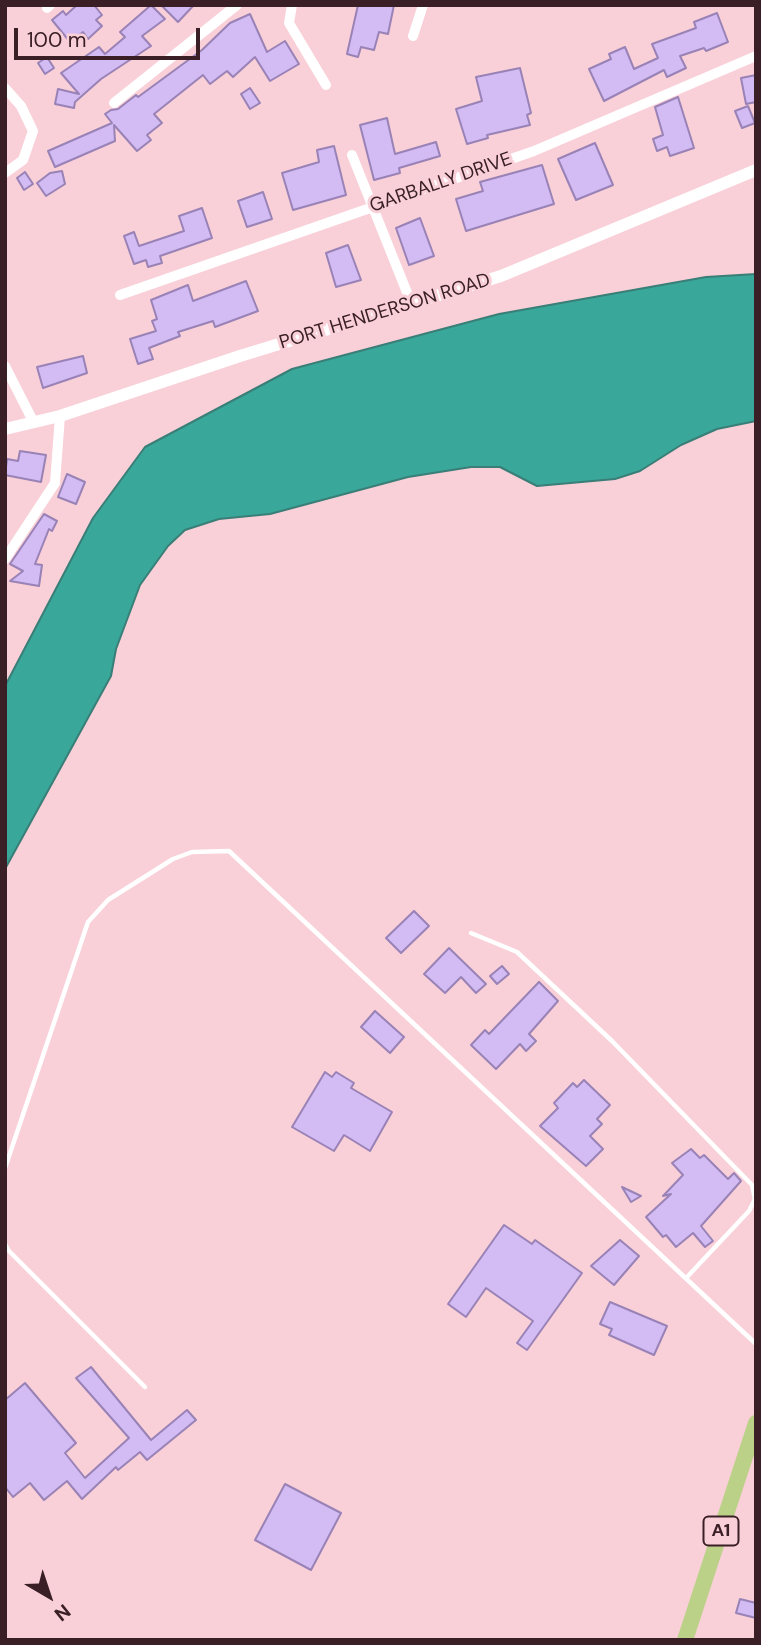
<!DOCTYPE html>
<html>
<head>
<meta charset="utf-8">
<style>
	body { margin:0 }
	#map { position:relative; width:761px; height:1645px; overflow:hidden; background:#f9cfd8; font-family:"DM Sans",sans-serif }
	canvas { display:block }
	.frame { position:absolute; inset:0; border:7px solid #3a2026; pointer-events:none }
	.north { position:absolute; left:14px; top:1561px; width:70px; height:70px; -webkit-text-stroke:5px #f9cfd8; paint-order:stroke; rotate:141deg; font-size:19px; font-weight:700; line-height:28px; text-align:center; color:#3a2026 }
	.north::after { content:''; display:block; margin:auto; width:24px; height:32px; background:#3a2026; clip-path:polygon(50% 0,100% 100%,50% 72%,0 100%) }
	.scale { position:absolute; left:14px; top:28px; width:186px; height:32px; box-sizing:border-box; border:4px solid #3a2026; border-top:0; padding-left:9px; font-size:21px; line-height:24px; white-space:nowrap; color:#3a2026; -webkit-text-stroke:5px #f9cfd8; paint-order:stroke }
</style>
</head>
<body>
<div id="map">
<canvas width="761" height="1645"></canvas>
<div class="frame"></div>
<div class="north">N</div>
<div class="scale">100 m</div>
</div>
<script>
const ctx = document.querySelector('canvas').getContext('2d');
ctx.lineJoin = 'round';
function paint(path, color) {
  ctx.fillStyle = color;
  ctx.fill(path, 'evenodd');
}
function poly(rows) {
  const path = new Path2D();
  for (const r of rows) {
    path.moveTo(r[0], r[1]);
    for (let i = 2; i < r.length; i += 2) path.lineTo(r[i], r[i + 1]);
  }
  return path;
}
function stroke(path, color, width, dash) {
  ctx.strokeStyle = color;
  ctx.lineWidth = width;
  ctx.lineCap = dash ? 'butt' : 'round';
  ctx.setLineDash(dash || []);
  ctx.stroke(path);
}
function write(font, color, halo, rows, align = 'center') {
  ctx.font = font + ' "DM Sans",sans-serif';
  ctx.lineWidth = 6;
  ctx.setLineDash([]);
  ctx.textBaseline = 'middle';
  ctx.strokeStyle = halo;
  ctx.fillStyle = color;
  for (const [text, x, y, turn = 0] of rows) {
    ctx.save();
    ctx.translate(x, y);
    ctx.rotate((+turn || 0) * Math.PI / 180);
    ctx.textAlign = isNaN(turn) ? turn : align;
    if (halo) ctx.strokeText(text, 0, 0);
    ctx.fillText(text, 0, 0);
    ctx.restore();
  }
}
const water = poly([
	[756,274,756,421,717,429,681,445,640,471,615,479,537,486,500,467,471,467,408,477,270,514,219,519,185,530,168,546,140,585,116,649,111,676,5,869,5,686,93,518,145,447,292,369,499,314,706,277,756,274]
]);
paint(water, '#39a79a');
stroke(water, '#397e77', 2);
const building = poly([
	[77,5,94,5,102,15,96,20,102,26,88,39,83,32,70,42,52,20,63,11,66,15,77,5],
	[151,5,165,19,142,36,151,46,101,79,75,102,74,108,55,104,58,89,79,94,61,73,99,47,105,54,125,37,120,32,151,5],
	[161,5,194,5,178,22,161,5],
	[358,5,394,5,388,34,379,32,374,50,361,47,358,57,347,54,358,5],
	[717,13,728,42,706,51,704,48,680,56,686,68,667,77,664,70,604,101,589,69,611,59,609,54,625,47,634,69,658,58,652,44,696,28,694,22,717,13],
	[250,14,267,52,285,41,299,64,270,81,255,57,233,77,227,71,210,84,203,75,154,114,162,123,147,135,151,140,137,151,114,125,115,141,55,167,48,151,112,123,105,114,111,110,118,109,136,95,138,97,202,50,230,23,250,14],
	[47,57,54,68,45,74,38,63,47,57],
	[520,68,531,113,527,115,530,125,487,135,488,138,467,144,456,109,482,101,476,77,520,68],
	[756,75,756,102,746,104,741,78,756,75],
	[250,88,260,103,250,109,241,94,250,88],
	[678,97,694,148,670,156,667,147,657,151,653,139,663,135,655,107,678,97],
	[748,106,755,123,742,128,735,111,748,106],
	[387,118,395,154,436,142,440,156,399,168,400,173,374,180,360,125,387,118],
	[595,143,613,185,576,200,558,159,595,143],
	[334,146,346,195,293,210,282,173,319,162,317,150,334,146],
	[542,165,554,204,466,231,456,199,483,191,480,182,542,165],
	[62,171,65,184,46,196,37,183,50,173,62,171],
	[25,172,33,184,24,190,17,178,25,172],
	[263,192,272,219,247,227,238,201,263,192],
	[202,208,212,238,160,256,162,263,148,267,146,260,134,264,124,236,134,232,139,246,184,231,179,216,202,208],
	[420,218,434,256,409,265,396,228,420,218],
	[348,245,361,280,336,287,326,253,348,245],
	[246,281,258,311,215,327,213,321,178,332,180,336,149,348,153,359,138,364,130,339,156,331,152,321,157,319,151,300,188,285,193,301,246,281],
	[83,356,87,373,43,388,37,367,83,356],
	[20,451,46,455,41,482,5,475,7,459,18,461,20,451],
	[67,474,85,482,76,504,58,497,67,474],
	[44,514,57,521,52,531,49,529,35,564,42,565,39,586,10,581,23,571,10,564,44,514],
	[414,911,429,926,401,953,386,938,414,911],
	[449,948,486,984,476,993,461,977,445,993,424,974,449,948],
	[502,966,509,974,497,984,490,976,502,966],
	[539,982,558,1001,529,1034,536,1041,526,1051,520,1044,496,1069,471,1045,485,1030,489,1034,539,982],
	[375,1011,404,1037,390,1053,361,1027,375,1011],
	[325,1072,332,1077,336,1072,354,1083,351,1088,392,1112,370,1151,344,1135,334,1151,292,1127,325,1072],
	[584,1080,610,1105,597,1119,602,1124,590,1136,603,1149,586,1166,540,1126,558,1108,554,1103,573,1083,577,1087,584,1080],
	[691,1149,700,1158,704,1155,728,1179,734,1173,741,1181,701,1226,713,1241,705,1247,693,1233,676,1247,666,1235,663,1237,646,1217,671,1194,663,1196,683,1175,672,1163,691,1149],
	[622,1187,641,1196,631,1202,622,1187],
	[504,1225,532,1244,535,1240,582,1273,527,1350,517,1343,533,1321,486,1288,466,1317,448,1304,504,1225],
	[620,1240,639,1256,614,1285,591,1266,620,1240],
	[610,1302,667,1326,654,1355,609,1335,612,1329,600,1324,610,1302],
	[91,1367,151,1440,187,1410,196,1420,147,1460,140,1452,118,1470,116,1467,82,1499,67,1481,44,1500,30,1483,13,1497,5,1487,5,1400,25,1383,76,1443,65,1453,85,1478,129,1438,76,1378,91,1367],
	[285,1484,341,1513,311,1570,255,1540,285,1484],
	[740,1599,756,1603,756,1618,736,1613,740,1599]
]);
paint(building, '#d3bbf3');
stroke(building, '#9982b6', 2);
stroke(poly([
	[471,933,517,952,612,1041,752,1185,755,1199,749,1211,687,1277],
	[5,1168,88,922,108,900,173,859,192,852,229,851,756,1344],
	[5,1244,9,1251,145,1387]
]), '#fff', 4.5);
stroke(poly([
	[292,5,289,23,326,85],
	[47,8,50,5],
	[413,36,423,5],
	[5,88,21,106,33,131,23,160,5,173],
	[114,103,237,5],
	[352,155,412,305],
	[120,295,534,151,756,56],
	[5,366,34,423],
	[5,559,55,483,60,416]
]), '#fff', 10);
stroke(poly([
	[5,429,60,416,240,356,501,276,756,170]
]), '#fff', 12);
stroke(poly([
	[685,1640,756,1423]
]), '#bcd188', 16);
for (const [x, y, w] of [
	[721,1531,35]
]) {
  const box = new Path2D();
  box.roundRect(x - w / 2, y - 14.5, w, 29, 5);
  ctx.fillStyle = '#f9cfd8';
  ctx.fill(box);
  stroke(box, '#3a2026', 2);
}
write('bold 18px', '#3a2026', null, [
	["A1",721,1531]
]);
write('19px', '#3a2026', '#f9cfd8', [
	["GARBALLY DRIVE",441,183,-19],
	["PORT HENDERSON ROAD",385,312,-17]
]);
</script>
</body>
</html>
